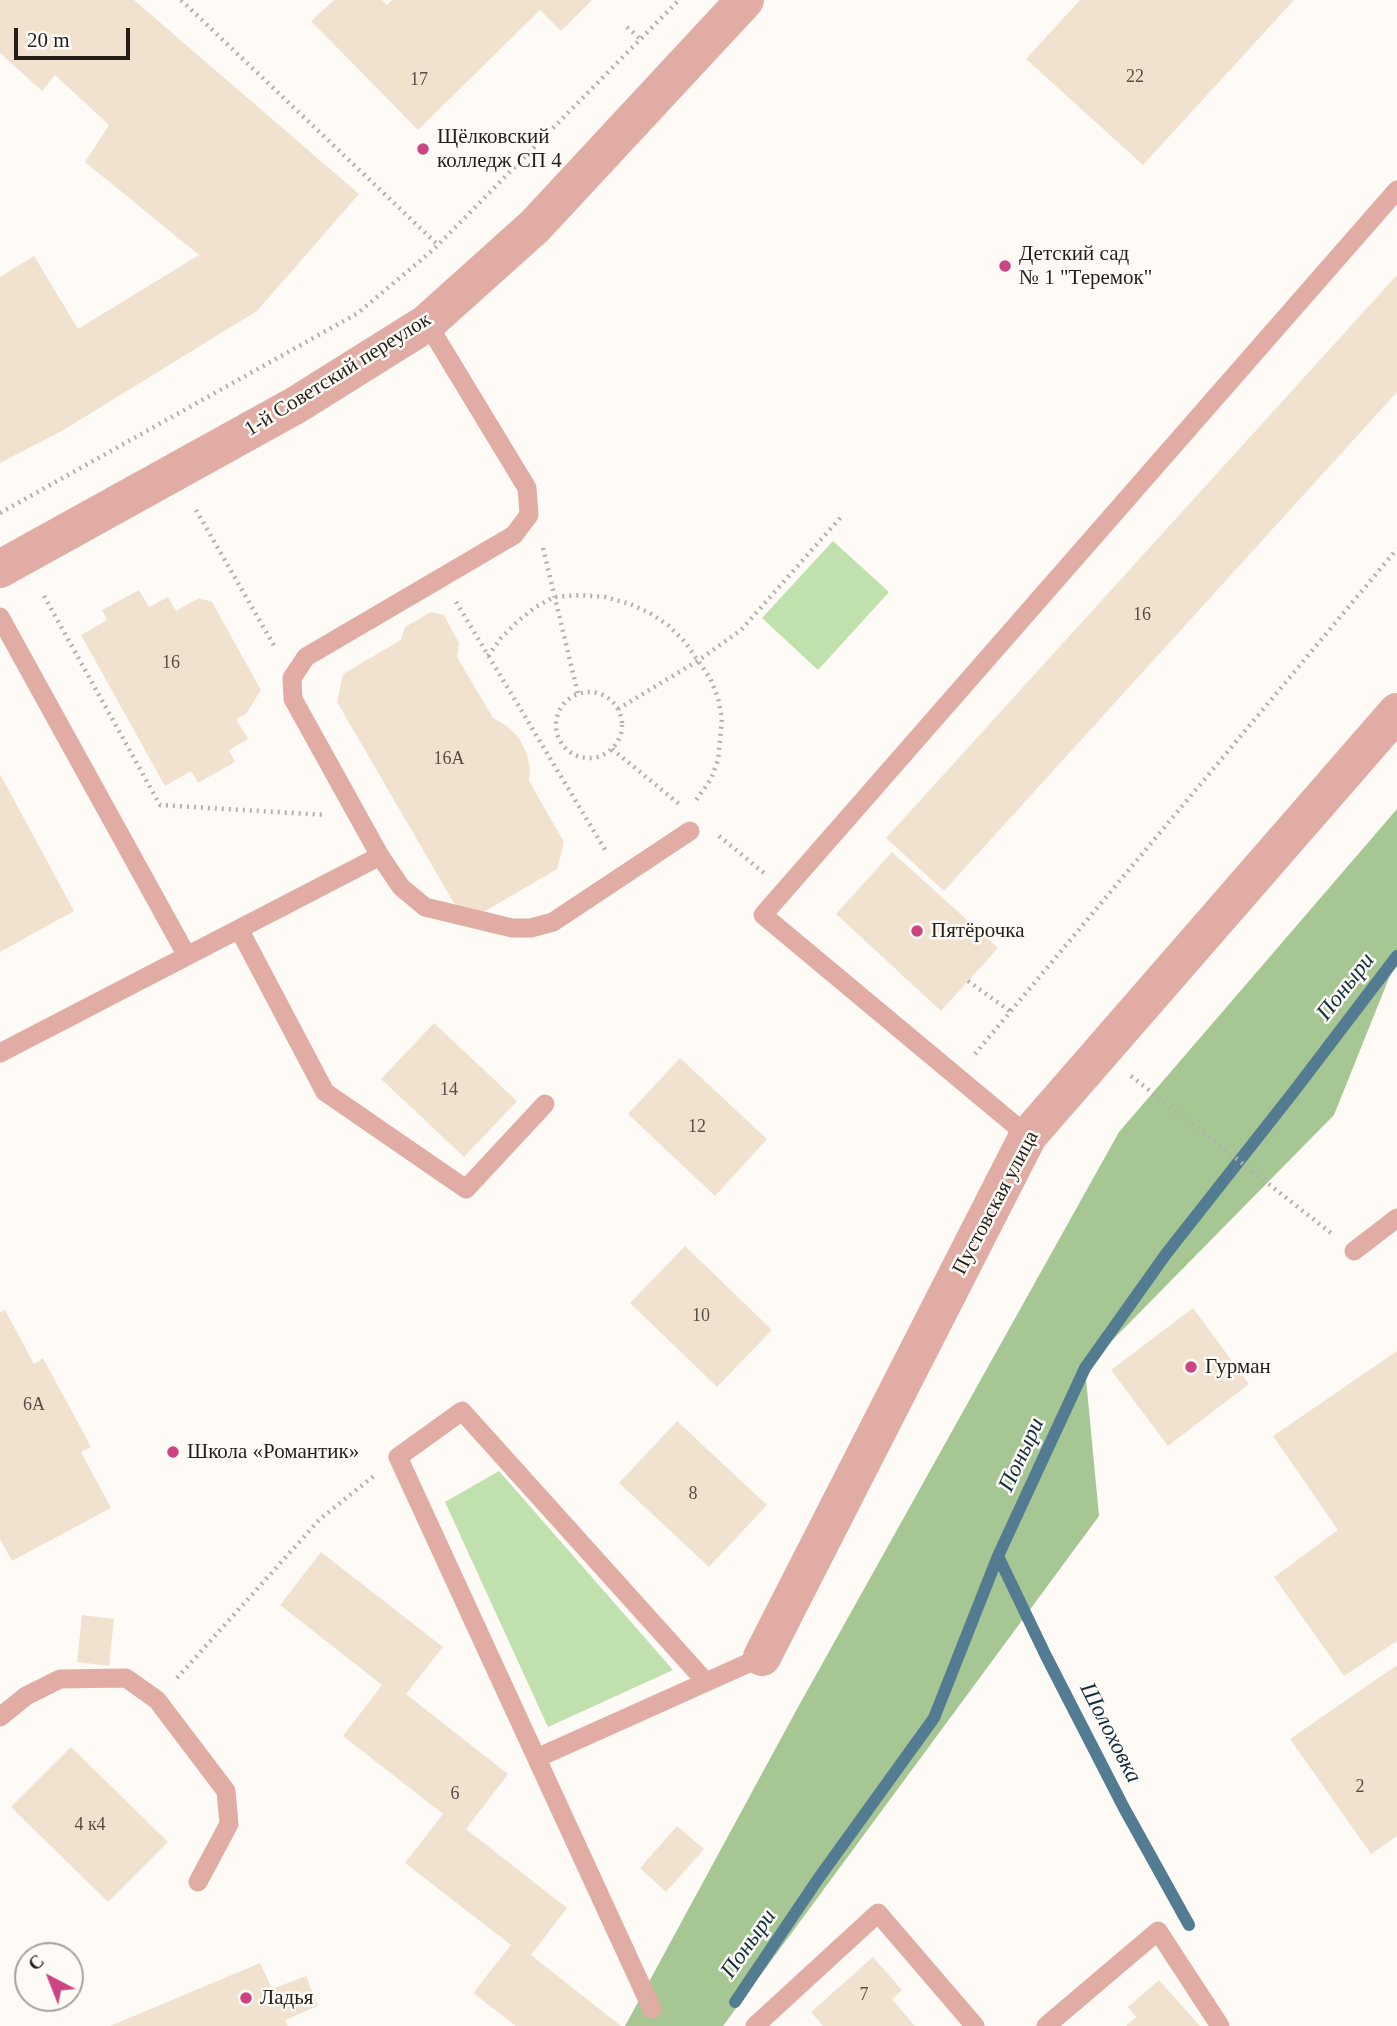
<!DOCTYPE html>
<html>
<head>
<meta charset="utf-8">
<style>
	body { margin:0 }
	#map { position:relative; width:1397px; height:2026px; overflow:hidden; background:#fefbf7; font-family:Georgia,serif }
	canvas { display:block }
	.north { position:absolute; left:14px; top:1942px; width:70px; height:70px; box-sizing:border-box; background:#fefbf7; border:2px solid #a6a39e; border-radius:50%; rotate:318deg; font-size:19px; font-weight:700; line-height:28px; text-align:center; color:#231e18 }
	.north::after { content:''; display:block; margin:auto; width:24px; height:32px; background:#cc4481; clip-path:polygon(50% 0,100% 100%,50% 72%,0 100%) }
	.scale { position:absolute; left:14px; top:28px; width:116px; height:32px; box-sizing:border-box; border:4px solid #231e18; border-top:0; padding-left:9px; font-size:21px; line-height:24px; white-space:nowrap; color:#231e18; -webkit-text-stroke:5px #fefbf7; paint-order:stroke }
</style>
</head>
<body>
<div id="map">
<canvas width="1397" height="2026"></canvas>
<div class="north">С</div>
<div class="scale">20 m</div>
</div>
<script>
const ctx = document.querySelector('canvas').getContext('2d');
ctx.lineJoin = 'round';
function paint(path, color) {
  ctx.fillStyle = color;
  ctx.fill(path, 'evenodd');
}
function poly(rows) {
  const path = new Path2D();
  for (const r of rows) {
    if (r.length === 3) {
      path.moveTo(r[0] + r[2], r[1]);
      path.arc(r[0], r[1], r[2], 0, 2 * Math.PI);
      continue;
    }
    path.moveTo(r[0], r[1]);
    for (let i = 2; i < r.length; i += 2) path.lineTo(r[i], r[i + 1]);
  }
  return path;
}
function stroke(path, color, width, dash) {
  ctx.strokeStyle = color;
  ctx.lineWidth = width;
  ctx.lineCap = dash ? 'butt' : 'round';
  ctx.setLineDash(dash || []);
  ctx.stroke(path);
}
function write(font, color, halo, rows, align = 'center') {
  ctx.font = font + ' Georgia,serif';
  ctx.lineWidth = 5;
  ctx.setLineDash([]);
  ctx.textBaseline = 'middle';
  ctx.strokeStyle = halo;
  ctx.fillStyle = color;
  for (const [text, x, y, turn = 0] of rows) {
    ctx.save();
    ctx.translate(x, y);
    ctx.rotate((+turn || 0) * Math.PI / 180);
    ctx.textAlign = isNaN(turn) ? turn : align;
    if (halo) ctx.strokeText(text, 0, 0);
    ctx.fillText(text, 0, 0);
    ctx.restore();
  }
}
paint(poly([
	[833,541,889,592,818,670,762,618],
	[499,1471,673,1670,548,1727,445,1502]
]), '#c0e0ad');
paint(poly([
	[1397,809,1397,958,1334,1115,1085,1368,1099,1516,723,2026,625,2026,797,1709,1119,1132]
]), '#a6c793');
stroke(poly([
	[998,1556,1046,1656,1124,1808,1189,1925],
	[735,2002,818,1879,934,1718,998,1556,1085,1368,1166,1254,1295,1090,1397,956]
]), '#537c92', 12);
paint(poly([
	[0,0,134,0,359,194,257,311,62,431,0,463,0,277,34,256,78,329,199,255,85,162,109,125,55,75,42,91,0,53],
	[334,0,382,0,387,5,392,0,592,0,561,31,540,10,418,130,311,21],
	[1080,0,1294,0,1143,165,1026,59],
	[1397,275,1397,392,944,891,886,838],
	[139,590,149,607,168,597,176,611,199,598,212,602,261,690,246,714,236,719,248,739,229,750,235,762,198,783,191,771,165,786,81,635,107,620,102,610],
	[431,612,444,615,459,643,457,657,493,718,507,726,519,738,526,752,530,767,529,781,564,842,557,869,482,913,455,905,337,702,343,674,401,640,405,627],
	[0,774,74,911,0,952],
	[892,852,998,948,941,1011,836,914],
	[434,1023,517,1101,464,1157,381,1079],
	[680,1058,767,1139,715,1196,628,1114],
	[685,1246,772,1330,717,1387,630,1303],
	[1193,1308,1249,1384,1168,1446,1111,1370],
	[5,1310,34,1364,43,1358,91,1447,81,1452,111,1508,12,1561,0,1539,0,1312],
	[1397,1351,1397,1641,1344,1676,1274,1577,1338,1530,1273,1436],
	[677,1421,767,1505,709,1567,619,1483],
	[321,1552,443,1647,406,1694,508,1774,466,1829,567,1908,531,1955,621,2026,516,2026,473,1993,511,1945,405,1863,443,1814,343,1736,382,1685,280,1605],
	[82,1615,114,1619,109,1666,77,1662],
	[1397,1665,1397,1836,1371,1854,1290,1739],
	[71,1747,168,1842,108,1902,11,1807],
	[677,1826,704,1849,666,1892,640,1868],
	[873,1957,902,1990,892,1999,915,2026,823,2026,811,2012],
	[260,1963,272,1989,306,1976,318,2006,285,2020,288,2026,110,2026],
	[1159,1980,1200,2026,1126,2026,1136,2017,1128,2007]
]), '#f1e2d0');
stroke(poly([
	[181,0,438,245],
	[627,27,641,40],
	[196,510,276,649],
	[0,513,358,313,433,250,679,0],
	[543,548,578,694],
	[44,596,160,805,326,815],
	[456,602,607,853],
	[488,656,501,638,517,622,534,608,554,597,580,595,605,597,630,604,650,613,669,626,685,642,710,678,718,698,722,719,718,760,711,779,694,803],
	[589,725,33],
	[618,709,699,660,741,630,841,517],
	[612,749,679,804],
	[719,836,764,873],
	[968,981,1011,1012],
	[975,1054,1397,549],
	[1131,1076,1331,1233],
	[177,1678,320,1519,375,1475]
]), '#b4b1ac', 4.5, [2, 5]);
stroke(poly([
	[0,617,187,956],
	[380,856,293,699,292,678,306,657,514,535,529,515,527,488,427,323],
	[239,929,380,856,401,887,425,907,512,928,531,928,553,922,690,831],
	[0,1053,239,929,325,1092,466,1189,545,1104],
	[1028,1136,763,915,1397,190],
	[1354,1251,1397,1218],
	[0,1717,26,1696,60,1679,126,1678,157,1700,226,1791,229,1824,198,1882],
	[537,1758,762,1657],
	[652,2009,398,1457,462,1411,706,1682],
	[755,2026,878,1913,975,2026],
	[1046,2026,1158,1931,1220,2026]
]), '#e0aca3', 19);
stroke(poly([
	[762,1657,1028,1136,1397,712]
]), '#e0aca3', 38);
stroke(poly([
	[0,569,296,405,427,323,535,226,745,0]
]), '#e0aca3', 38);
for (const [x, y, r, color] of [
	[423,149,7,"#cc4481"],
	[1005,266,7,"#cc4481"],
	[917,931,7,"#cc4481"],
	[1191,1367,7,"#cc4481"],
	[173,1452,7,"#cc4481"],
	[246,1998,7,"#cc4481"]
]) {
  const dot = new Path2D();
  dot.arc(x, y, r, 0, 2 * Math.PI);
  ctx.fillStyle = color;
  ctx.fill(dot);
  stroke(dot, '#fefbf7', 2.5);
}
write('18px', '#564f46', null, [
	["22",1135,77],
	["17",419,80],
	["16",1142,615],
	["16",171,663],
	["16А",449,759],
	["14",449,1090],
	["12",697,1127],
	["10",701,1316],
	["6А",34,1405],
	["8",693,1494],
	["2",1360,1787],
	["6",455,1794],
	["4 к4",90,1825],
	["7",864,1995]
]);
write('21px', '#231e18', '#fefbf7', [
	["Щёлковский",437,137],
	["колледж СП 4",437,161],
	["Детский сад",1019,254],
	["№ 1 \"Теремок\"",1019,278],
	["Пятёрочка",931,931],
	["Гурман",1205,1367],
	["Школа «Романтик»",187,1452],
	["Ладья",260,1998]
], 'left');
write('21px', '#231e18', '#fefbf7', [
	["1-й Советский переулок",338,375,-32],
	["Пустовская улица",996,1203,-62]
]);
write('italic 23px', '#112e3d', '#fefbf7', [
	["Поныри",1346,987,-52],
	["Поныри",1022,1455,-65],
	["Шолоховка",1110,1733,63],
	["Поныри",749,1944,-55]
]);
</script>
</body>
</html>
